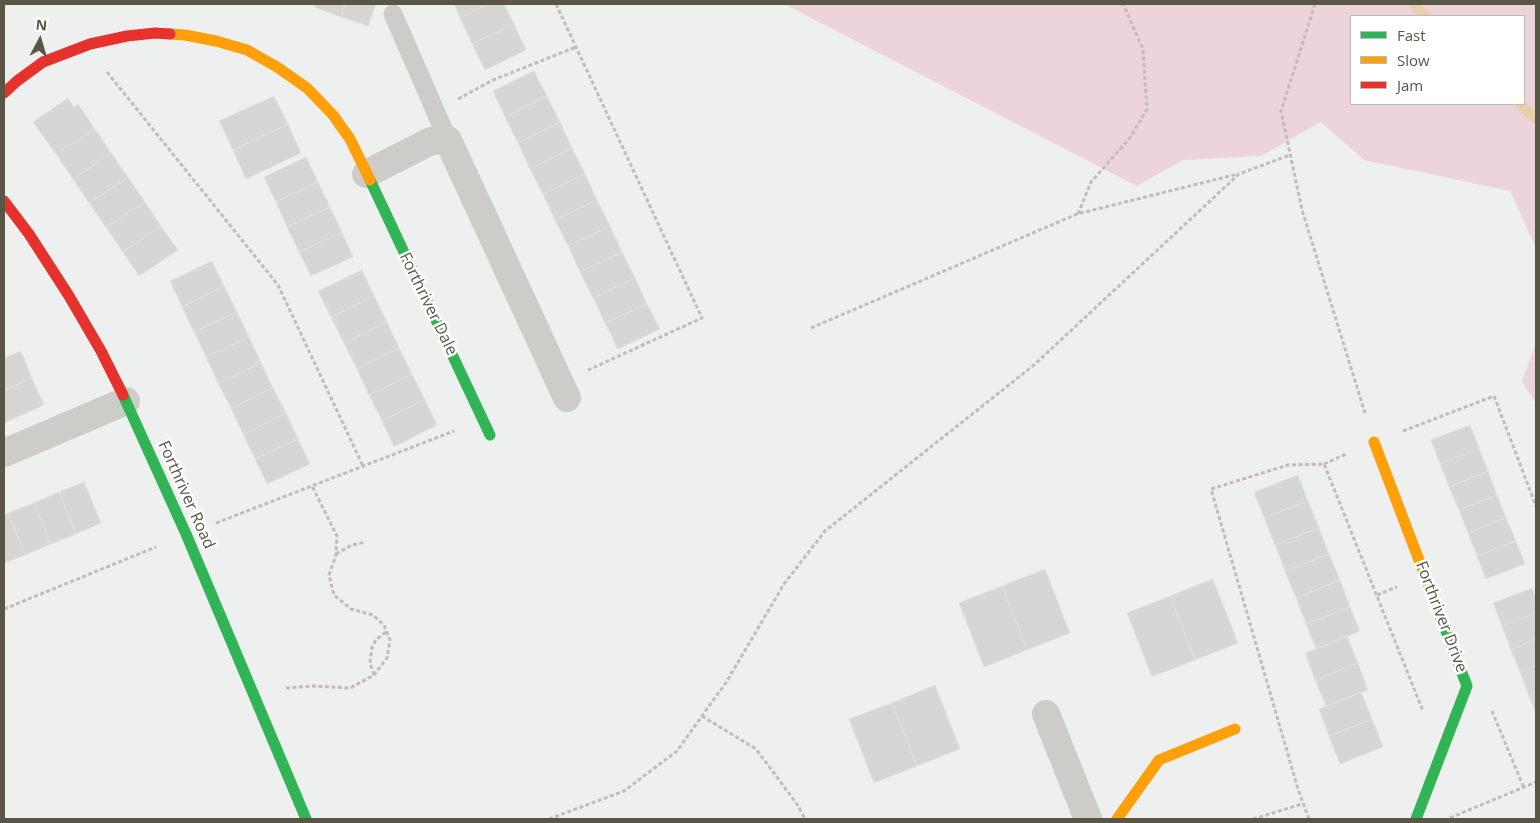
<!DOCTYPE html>
<html>
<head>
<meta charset="utf-8">
<style>
	body { margin:0 }
	#map { position:relative; width:1540px; height:823px; overflow:hidden; background:#eeefef; font-family:"Open Sans",sans-serif }
	canvas { display:block }
	.frame { position:absolute; inset:0; border:5px solid #595646; pointer-events:none }
	.legend { position:absolute; left:1350px; top:15px; width:175px; height:90px; box-sizing:border-box; background:#fff; border:1px solid #bdbbb5; margin:0; padding:6px 9px; list-style:none; font-size:15px; color:#595646 }
	.legend li { display:flex; align-items:center; gap:10px; height:25px }
	.legend b { width:25px; border:1px solid #bdbbb5 }
	.north { position:absolute; left:15px; top:15px; width:50px; height:50px; -webkit-text-stroke:4px #fff; paint-order:stroke; rotate:6deg; font-size:14px; font-weight:700; line-height:20px; text-align:center; color:#595646 }
	.north::after { content:''; display:block; margin:auto; width:18px; height:22px; background:#595646; clip-path:polygon(50% 0,100% 100%,50% 72%,0 100%) }
</style>
</head>
<body>
<div id="map">
<canvas width="1540" height="823"></canvas>
<div class="frame"></div>
<ul class="legend">
<li><b style="height:6px;background:#30b455"></b>Fast</li>
<li><b style="height:6px;background:#ff9f0a"></b>Slow</li>
<li><b style="height:6px;background:#e5322d"></b>Jam</li>
</ul>
<div class="north">N</div>
</div>
<script>
const ctx = document.querySelector('canvas').getContext('2d');
ctx.lineJoin = 'round';
function paint(path, color) {
  ctx.fillStyle = color;
  ctx.fill(path, 'evenodd');
}
function poly(rows) {
  const path = new Path2D();
  for (const r of rows) {
    path.moveTo(r[0], r[1]);
    for (let i = 2; i < r.length; i += 2) path.lineTo(r[i], r[i + 1]);
  }
  return path;
}
function stroke(path, color, width, dash) {
  ctx.strokeStyle = color;
  ctx.lineWidth = width;
  ctx.lineCap = dash ? 'butt' : 'round';
  ctx.setLineDash(dash || []);
  ctx.stroke(path);
}
function write(font, color, halo, rows, align = 'center') {
  ctx.font = font + ' "Open Sans",sans-serif';
  ctx.lineWidth = 5;
  ctx.setLineDash([]);
  ctx.textBaseline = 'middle';
  ctx.strokeStyle = halo;
  ctx.fillStyle = color;
  for (const [text, x, y, turn = 0] of rows) {
    ctx.save();
    ctx.translate(x, y);
    ctx.rotate((+turn || 0) * Math.PI / 180);
    ctx.textAlign = isNaN(turn) ? turn : align;
    if (halo) ctx.strokeText(text, 0, 0);
    ctx.fillText(text, 0, 0);
    ctx.restore();
  }
}
paint(poly([
	[784,4,1536,4,1536,248,1510,191,1364,160,1321,122,1261,156,1183,160,1137,186],
	[1351,16,1524,16,1524,104,1351,104],
	[1536,342,1536,404,1522,381]
]), '#edd4da');
stroke(poly([
	[1413,4,1426,16],
	[1520,104,1536,119]
]), '#e9cfaa', 10);
const building = poly([
	[315,4,345,4,341,17,314,7,315,4],
	[345,4,376,4,368,26,341,17,345,4],
	[454,4,489,4,460,18,454,4],
	[489,4,504,4,514,24,472,44,460,18,489,4],
	[514,24,526,50,485,70,472,44,514,24],
	[534,71,547,96,505,117,493,91,534,71],
	[274,96,288,124,233,150,219,121,274,96],
	[547,96,560,122,518,143,505,117,547,96],
	[68,98,74,107,78,104,95,129,56,154,33,122,68,98],
	[560,122,572,148,530,169,518,143,560,122],
	[288,124,301,153,246,179,233,150,288,124],
	[95,129,111,153,73,179,56,154,95,129],
	[572,148,585,174,543,194,530,169,572,148],
	[111,153,128,177,89,203,73,179,111,153],
	[306,157,318,182,276,202,264,177,306,157],
	[585,174,597,200,555,220,543,194,585,174],
	[128,177,145,202,106,227,89,203,128,177],
	[318,182,330,207,287,227,276,202,318,182],
	[597,200,610,226,568,246,555,220,597,200],
	[145,202,161,226,123,252,106,227,145,202],
	[330,207,342,232,299,252,287,227,330,207],
	[161,226,178,250,139,276,123,252,161,226],
	[610,226,622,252,580,272,568,246,610,226],
	[342,232,353,257,311,276,299,252,342,232],
	[622,252,635,278,593,298,580,272,622,252],
	[212,261,224,286,182,307,170,281,212,261],
	[362,270,374,296,331,317,318,291,362,270],
	[635,278,647,304,605,323,593,298,635,278],
	[224,286,237,312,194,332,182,307,224,286],
	[374,296,387,322,344,343,331,317,374,296],
	[647,304,660,329,618,349,605,323,647,304],
	[237,312,249,337,206,357,194,332,237,312],
	[387,322,399,348,357,369,344,343,387,322],
	[249,337,261,363,218,383,206,357,249,337],
	[399,348,412,374,369,395,357,369,399,348],
	[21,351,32,378,4,390,4,358,21,351],
	[261,363,273,388,231,408,218,383,261,363],
	[412,374,425,400,382,421,369,395,412,374],
	[32,378,44,405,4,423,4,390,32,378],
	[273,388,286,413,243,434,231,408,273,388],
	[425,400,437,425,394,447,382,421,425,400],
	[286,413,298,439,255,459,243,434,286,413],
	[1470,425,1479,448,1440,464,1431,440,1470,425],
	[298,439,310,464,267,484,255,459,298,439],
	[1479,448,1488,471,1449,487,1440,464,1479,448],
	[1488,471,1497,495,1459,510,1449,487,1488,471],
	[1298,475,1308,501,1264,518,1254,492,1298,475],
	[84,482,101,523,76,534,59,492,84,482],
	[59,492,76,534,51,544,34,503,59,492],
	[1497,495,1506,518,1468,533,1459,510,1497,495],
	[1308,501,1319,528,1275,545,1264,518,1308,501],
	[34,503,51,544,25,555,8,513,34,503],
	[8,513,25,555,4,563,4,515,8,513],
	[1506,518,1516,541,1477,556,1468,533,1506,518],
	[1319,528,1329,554,1285,571,1275,545,1319,528],
	[1516,541,1525,564,1486,579,1477,556,1516,541],
	[1329,554,1340,580,1296,598,1285,571,1329,554],
	[1045,569,1070,633,1027,650,1002,586,1045,569],
	[1213,579,1238,643,1195,660,1170,596,1213,579],
	[1340,580,1350,607,1306,624,1296,598,1340,580],
	[1002,586,1027,650,984,667,959,603,1002,586],
	[1532,588,1536,600,1536,613,1502,626,1493,603,1532,588],
	[1170,596,1195,660,1152,677,1127,613,1170,596],
	[1350,607,1360,631,1316,649,1306,624,1350,607],
	[1536,613,1536,639,1511,650,1502,626,1536,613],
	[1347,636,1358,663,1315,680,1305,653,1347,636],
	[1536,639,1536,666,1520,672,1511,650,1536,639],
	[1358,663,1368,690,1326,706,1315,680,1358,663],
	[1536,666,1536,693,1529,696,1520,672,1536,666],
	[935,685,960,749,917,766,892,703,935,685],
	[1361,692,1372,719,1329,736,1319,709,1361,692],
	[1536,693,1536,713,1529,696,1536,693],
	[892,703,917,766,874,783,849,719,892,703],
	[1372,719,1383,747,1340,764,1329,736,1372,719]
]);
paint(building, '#d6d7d4');
stroke(building, '#e1e1e0', 1);
stroke(poly([
	[556,4,702,318,588,370],
	[1315,4,1281,111,1302,210,1365,413],
	[107,72,278,285,363,466],
	[458,99,493,80,576,47],
	[1078,214,1091,182,1130,138,1147,109,1143,49,1123,4],
	[811,328,1077,214,1238,174],
	[1403,431,1494,396,1536,506],
	[1324,464,1346,454],
	[216,523,454,431],
	[336,554,352,545,366,542],
	[1377,595,1397,587],
	[4,609,156,547],
	[374,675,370,663,372,647,376,640,387,631],
	[286,688,314,686,350,688,374,675,387,658,390,640,384,625,373,615,351,609,334,595,329,575,336,555,337,536,312,486],
	[1492,711,1524,788],
	[702,716,756,749,797,804,805,819],
	[1450,818,1536,782],
	[549,819,624,791,677,751,727,681,784,584,825,531,1034,365,1239,174,1290,155],
	[1253,819,1302,804],
	[1309,819,1298,789,1211,489,1288,465,1324,464,1423,711]
]), '#c5bbb9', 3, [4, 2.5]);
stroke(poly([
	[393,14,448,140]
]), '#cdccc8', 19);
stroke(poly([
	[366,174,431,141,448,140,567,398],
	[4,453,126,401],
	[1046,714,1088,819]
]), '#cdccc8', 28);
stroke(poly([
	[370,180,490,435],
	[123,395,186,534,306,819],
	[1416,819,1467,686,1441,618]
]), '#30b455', 11);
stroke(poly([
	[170,34,185,35,216,41,247,50,277,67,307,88,333,115,350,139,370,180],
	[1374,442,1441,618],
	[1117,819,1159,760,1235,729]
]), '#ff9f0a', 11);
stroke(poly([
	[4,93,17,81,43,62,90,44,127,36,155,33,170,34],
	[4,201,29,234,69,296,101,351,123,395]
]), '#e5322d', 11);
write('16px', '#595646', '#fff', [
	["Forthriver Dale",428,304,64],
	["Forthriver Road",186,495,66],
	["Forthriver Drive",1441,617,69]
]);
</script>
</body>
</html>
